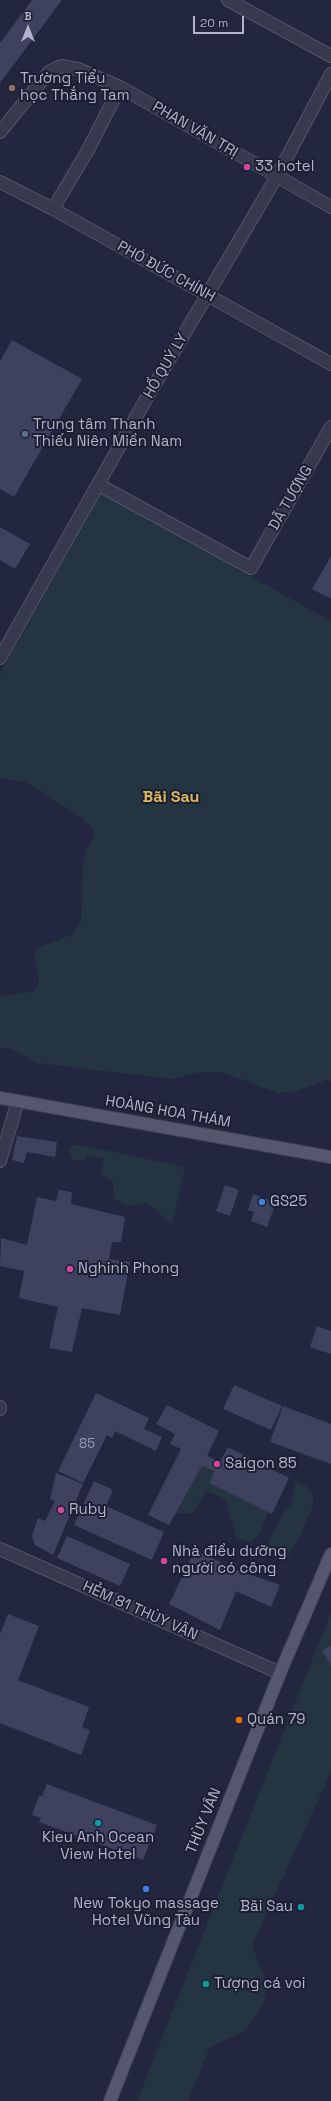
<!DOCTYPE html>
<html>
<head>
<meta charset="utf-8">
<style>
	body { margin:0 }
	#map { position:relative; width:331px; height:2101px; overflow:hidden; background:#22263f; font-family:"Space Grotesk",sans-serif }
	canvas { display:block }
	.north { position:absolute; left:8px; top:8px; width:40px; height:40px; -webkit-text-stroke:3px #1c1e33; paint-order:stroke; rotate:0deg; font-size:11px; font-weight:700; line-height:16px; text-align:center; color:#b2b4ca }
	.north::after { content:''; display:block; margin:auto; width:14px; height:18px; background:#b2b4ca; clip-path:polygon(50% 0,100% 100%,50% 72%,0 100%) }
	.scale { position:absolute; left:193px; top:16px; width:51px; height:18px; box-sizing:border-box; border:2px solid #b2b4ca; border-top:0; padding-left:5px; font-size:12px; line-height:14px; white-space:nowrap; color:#b2b4ca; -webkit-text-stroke:3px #1c1e33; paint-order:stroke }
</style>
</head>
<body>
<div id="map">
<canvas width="331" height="2101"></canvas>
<div class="north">B</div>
<div class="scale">20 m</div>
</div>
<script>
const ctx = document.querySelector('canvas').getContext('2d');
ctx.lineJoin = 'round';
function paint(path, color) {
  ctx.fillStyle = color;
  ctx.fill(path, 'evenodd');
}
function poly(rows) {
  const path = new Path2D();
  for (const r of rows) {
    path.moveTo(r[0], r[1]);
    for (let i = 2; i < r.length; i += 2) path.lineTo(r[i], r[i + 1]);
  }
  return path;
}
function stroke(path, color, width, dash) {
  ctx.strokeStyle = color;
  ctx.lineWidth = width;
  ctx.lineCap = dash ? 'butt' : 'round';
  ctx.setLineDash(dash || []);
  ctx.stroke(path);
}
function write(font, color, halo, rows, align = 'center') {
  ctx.font = font + ' "Space Grotesk",sans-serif';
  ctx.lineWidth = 4;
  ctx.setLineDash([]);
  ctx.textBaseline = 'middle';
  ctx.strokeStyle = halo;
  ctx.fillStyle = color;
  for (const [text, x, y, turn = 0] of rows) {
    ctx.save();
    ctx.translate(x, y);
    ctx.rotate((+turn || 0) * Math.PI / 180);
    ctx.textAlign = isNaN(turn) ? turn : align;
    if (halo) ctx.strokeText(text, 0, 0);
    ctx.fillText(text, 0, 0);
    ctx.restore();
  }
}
paint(poly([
	[101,493,331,621,331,1082,327,1080,296,1091,279,1093,220,1072,202,1072,172,1079,37,1063,12,1049,4,1048,0,1050,0,997,34,991,39,981,34,956,37,948,73,934,81,921,83,865,86,851,94,837,93,828,81,817,26,782,0,778,0,674],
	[72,1145,86,1146,185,1167,172,1224,147,1203,134,1206,122,1203,115,1199,113,1190,114,1183,101,1174,104,1159,88,1155,84,1161,72,1160,69,1151],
	[202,1466,215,1471,209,1483,268,1512,259,1535,251,1543,237,1538,225,1499,206,1491,193,1513,176,1513],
	[296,1481,307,1486,313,1493,313,1506,298,1540,288,1556,281,1556,267,1548,268,1543,282,1515,291,1504],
	[331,1612,331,1772,252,1945,265,1979,267,1987,263,2005,251,2023,241,2033,210,2047,188,2101,137,2101]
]), '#243440');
paint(poly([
	[32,0,62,0,0,83,0,43],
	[12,340,82,379,14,497,0,489,0,361],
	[0,527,30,544,15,569,0,560],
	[331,556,331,599,312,589],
	[17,1136,57,1142,55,1157,27,1152,24,1163,12,1160],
	[225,1185,239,1190,230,1216,216,1211],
	[59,1190,72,1192,71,1204,125,1217,121,1242,112,1242,109,1259,130,1262,120,1315,82,1308,72,1352,49,1348,58,1307,19,1298,24,1271,0,1266,1,1238,27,1245,37,1197,56,1201],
	[253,1194,276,1202,267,1227,251,1221,254,1212,248,1210],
	[317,1326,331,1331,331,1354,310,1347],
	[234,1385,282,1406,271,1430,223,1409],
	[96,1393,149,1418,144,1429,162,1437,156,1451,115,1431,112,1438,107,1435,83,1483,58,1471],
	[167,1405,219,1431,207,1456,220,1462,228,1447,289,1478,272,1514,209,1483,215,1471,202,1466,169,1525,148,1515,181,1449,170,1444,175,1434,156,1424],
	[283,1406,331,1424,331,1464,270,1442],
	[56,1473,83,1484,53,1555,35,1545,32,1536,38,1518,45,1521,55,1501,50,1499],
	[94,1481,113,1490,106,1506,164,1532,152,1560,74,1525],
	[67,1536,130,1564,120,1586,57,1558],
	[195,1550,242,1572,280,1585,271,1607,236,1591,220,1630,169,1604],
	[8,1614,39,1626,18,1680,89,1707,82,1727,90,1730,81,1755,0,1723,0,1634],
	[331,1646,331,1666,322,1650],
	[47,1784,157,1825,143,1860,39,1822,41,1818,32,1815,39,1796,42,1796]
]), '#3e425f');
const minor = poly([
	[228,0,331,56],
	[0,132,49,72,61,66,78,69,120,87,331,207],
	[0,182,53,209,331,364],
	[53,209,88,150,120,87],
	[99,485,251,568,331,427],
	[0,658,149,394,277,176,331,74],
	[0,1161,18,1101],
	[0,1407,0,1409],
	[0,1549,280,1673]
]);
const major = poly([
	[0,1098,331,1157],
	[110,2101,280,1673,331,1554]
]);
stroke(minor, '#525469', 14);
stroke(major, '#404257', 14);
stroke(minor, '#37394e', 12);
stroke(major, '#54586f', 12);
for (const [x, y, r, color] of [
	[12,88,4,"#8d6e63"],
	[247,167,4,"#d1479c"],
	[25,434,4,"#5c6f8a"],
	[262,1202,4,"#3f7fe0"],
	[70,1269,4,"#d1479c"],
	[217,1464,4,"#d1479c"],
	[61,1510,4,"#d1479c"],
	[164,1561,4,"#d1479c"],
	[239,1720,4,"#e8710a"],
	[98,1823,4,"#0f9aa8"],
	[146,1889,4,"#3f7fe0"],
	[301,1907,4,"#0f9aa8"],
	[206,1984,4,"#0f9aa8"]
]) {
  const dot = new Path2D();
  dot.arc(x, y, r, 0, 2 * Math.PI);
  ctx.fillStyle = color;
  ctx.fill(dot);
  stroke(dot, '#1c1e33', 1.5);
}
write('13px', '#9598af', null, [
	["85",87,1444]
]);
write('15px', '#b2b4ca', '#1c1e33', [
	["Trường Tiểu",20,79],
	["học Thắng Tam",20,96],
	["33 hotel",255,167],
	["Trung tâm Thanh",33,425],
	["Thiếu Niên Miền Nam",33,442],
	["GS25",270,1202],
	["Nghinh Phong",78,1269],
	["Saigon 85",225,1464],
	["Ruby",69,1510],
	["Nhà điều dưỡng",172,1552],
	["người có công",172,1569],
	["Quán 79",247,1720],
	["Kieu Anh Ocean",98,1838,"center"],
	["View Hotel",98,1855,"center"],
	["New Tokyo massage",146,1904,"center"],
	["Hotel Vũng Tàu",146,1921,"center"],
	["Bãi Sau",293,1907,"right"],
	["Tượng cá voi",214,1984]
], 'left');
write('15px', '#b2b4ca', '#1c1e33', [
	["PHAN VĂN TRỊ",195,130,30],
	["PHÓ ĐỨC CHÍNH",166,272,29],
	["HỒ QUÝ LY",166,366,-60],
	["DÃ TƯỢNG",291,498,-60],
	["HOÀNG HOA THÁM",168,1112,10],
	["HẺM 81 THÙY VÂN",140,1611,24],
	["THÙY VÂN",204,1821,-68]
]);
write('bold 16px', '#dab85d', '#1c1e33', [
	["Bãi Sau",171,798]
]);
</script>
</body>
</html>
